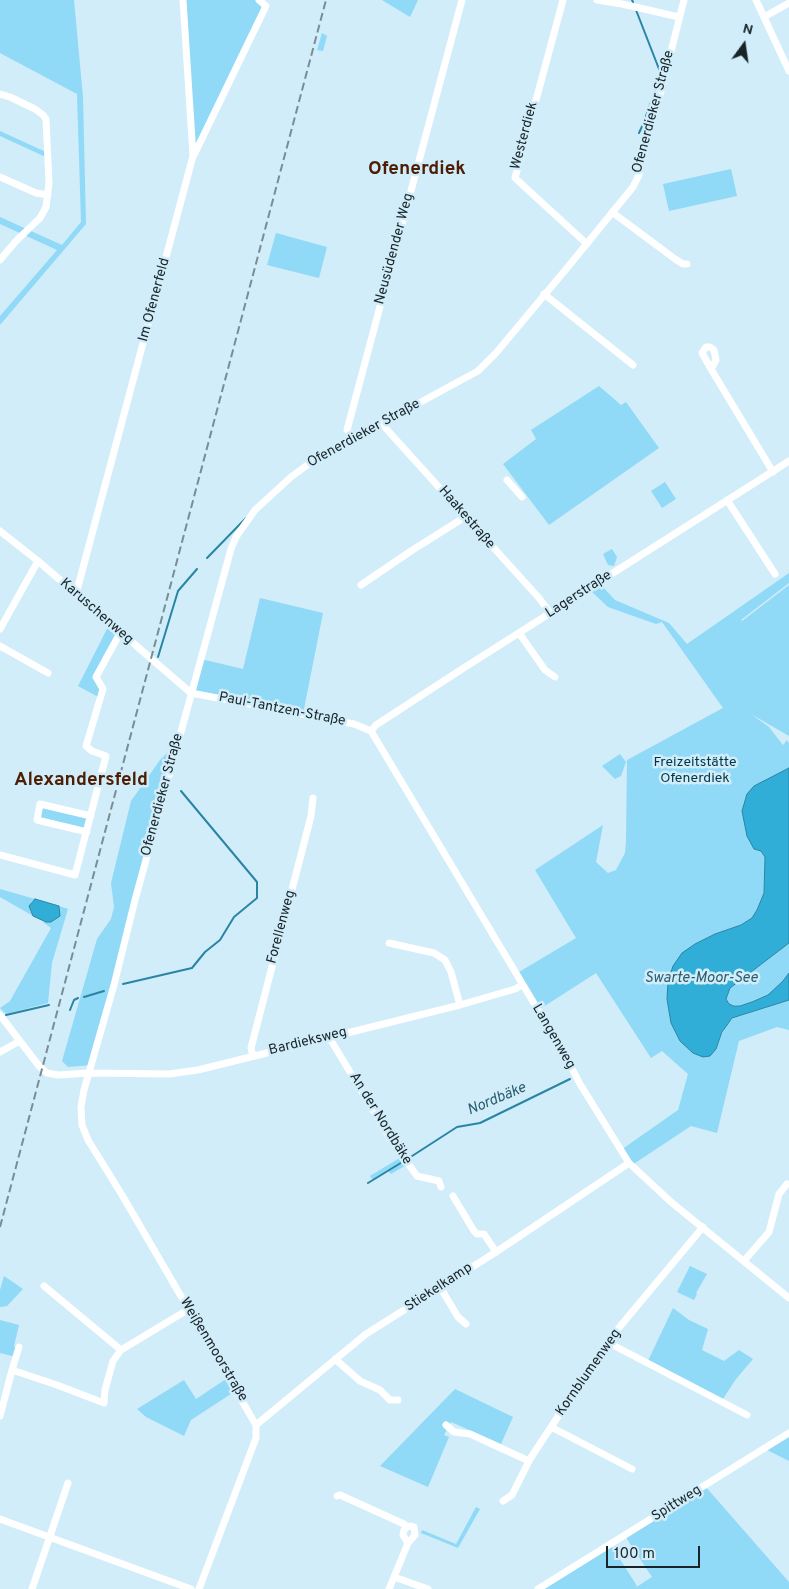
<!DOCTYPE html>
<html>
<head>
<meta charset="utf-8">
<style>
	body { margin:0 }
	#map { position:relative; width:789px; height:1589px; overflow:hidden; background:#d0edf9; font-family:Overpass,sans-serif }
	canvas { display:block }
	.north { position:absolute; left:719px; top:20px; width:50px; height:50px; -webkit-text-stroke:4px #d0edf9; paint-order:stroke; rotate:14deg; font-size:14px; font-weight:700; line-height:20px; text-align:center; color:#192429 }
	.north::after { content:''; display:block; margin:auto; width:18px; height:22px; background:#192429; clip-path:polygon(50% 0,100% 100%,50% 72%,0 100%) }
	.scale { position:absolute; left:606px; top:1546px; width:94px; height:22px; box-sizing:border-box; border:2px solid #192429; border-top:0; padding-left:6px; font-size:15px; line-height:18px; white-space:nowrap; color:#192429; -webkit-text-stroke:4px #d0edf9; paint-order:stroke }
</style>
</head>
<body>
<div id="map">
<canvas width="789" height="1589"></canvas>
<div class="north">N</div>
<div class="scale">100 m</div>
</div>
<script>
const ctx = document.querySelector('canvas').getContext('2d');
ctx.lineJoin = 'round';
function paint(path, color) {
  ctx.fillStyle = color;
  ctx.fill(path, 'evenodd');
}
function poly(rows) {
  const path = new Path2D();
  for (const r of rows) {
    path.moveTo(r[0], r[1]);
    for (let i = 2; i < r.length; i += 2) path.lineTo(r[i], r[i + 1]);
  }
  return path;
}
function stroke(path, color, width, dash) {
  ctx.strokeStyle = color;
  ctx.lineWidth = width;
  ctx.lineCap = dash ? 'butt' : 'round';
  ctx.setLineDash(dash || []);
  ctx.stroke(path);
}
function write(font, color, halo, rows, align = 'center') {
  ctx.font = font + ' Overpass,sans-serif';
  ctx.lineWidth = 5;
  ctx.setLineDash([]);
  ctx.textBaseline = 'middle';
  ctx.strokeStyle = halo;
  ctx.fillStyle = color;
  for (const [text, x, y, turn = 0] of rows) {
    ctx.save();
    ctx.translate(x, y);
    ctx.rotate((+turn || 0) * Math.PI / 180);
    ctx.textAlign = isNaN(turn) ? turn : align;
    if (halo) ctx.strokeText(text, 0, 0);
    ctx.fillText(text, 0, 0);
    ctx.restore();
  }
}
paint(poly([
	[0,0,74,0,83,97,86,224,0,325,0,316,57,250,0,224,0,217,62,245,81,222,77,94,0,53],
	[183,0,259,0,266,6,193,156],
	[382,0,418,0,410,17],
	[322,33,327,36,323,51,317,50],
	[0,131,48,153,48,158,0,136],
	[731,169,737,196,669,211,663,184],
	[276,233,327,247,319,278,267,265],
	[599,386,621,405,626,402,659,448,549,525,503,464,536,439,531,430],
	[665,482,676,499,662,508,651,491],
	[612,549,617,557,614,566,608,565,603,554],
	[789,573,789,583,741,620,742,621,789,585,789,736,751,714,769,727,783,745,787,740,789,743,789,768,781,774,767,779,761,851,765,857,764,893,757,910,752,918,741,925,715,934,716,1049,726,1025,733,1018,789,1000,789,1030,777,1027,739,1041,717,1133,691,1126,632,1165,621,1150,678,1110,688,1074,662,1051,651,1058,596,973,540,1009,519,972,576,938,535,870,603,825,596,862,608,873,616,870,625,853,626,841,627,760,723,708,662,622,656,624,608,607,592,592,602,586,615,600,669,623,687,644],
	[260,598,323,613,303,714,191,693,201,659,243,669],
	[108,627,116,634,96,677,103,689,100,698,78,686],
	[173,747,114,985,92,1065,68,1067,62,1061,97,939,111,919,114,907,111,883,131,801,160,760],
	[620,754,626,762,621,776,615,779,602,766],
	[40,804,91,816,87,832,37,820],
	[0,889,35,899,31,902,30,911,33,916,0,897],
	[59,906,68,909,52,963,48,1003,6,1014,0,1008,10,1001,51,928,43,922,51,922,60,910],
	[789,943,789,973,783,981,768,995,752,1002,740,1006,729,1004,726,999,730,988],
	[403,1156,408,1164,391,1174,388,1171,373,1180,370,1176],
	[690,1266,707,1274,696,1293,697,1294,694,1300,677,1292],
	[4,1276,23,1289,7,1306,0,1307,0,1290],
	[673,1308,689,1320,708,1329,702,1350,724,1361,739,1350,753,1359,736,1379,721,1402,647,1363],
	[0,1320,19,1325,14,1346,18,1351,16,1357,0,1353],
	[229,1377,237,1390,191,1420,184,1436,146,1417,137,1409,184,1380,196,1399],
	[455,1389,513,1417,501,1444,451,1422,444,1435,449,1437,428,1487,380,1466],
	[789,1433,789,1461,765,1449],
	[705,1486,789,1582,789,1589,540,1589,611,1545,637,1586,635,1588,652,1577,625,1536],
	[476,1507,480,1509,458,1548,421,1533,422,1530,456,1544]
]), '#90d9f7');
const water = poly([
	[789,768,789,943,730,988,726,999,729,1004,734,1006,740,1006,752,1002,768,995,783,981,789,973,789,1000,732,1018,722,1032,716,1049,710,1056,703,1057,693,1053,680,1041,671,1023,667,999,668,981,673,966,682,953,695,944,715,934,741,925,752,918,757,910,764,893,765,857,761,851,754,849,747,836,742,811,747,794,754,786,789,768],
	[35,899,59,906,60,916,51,922,46,922,33,916,29,906,35,899]
]);
paint(water, '#31aed8');
stroke(water, '#2a85a4', 1);
stroke(poly([
	[632,0,633,2],
	[636,10,659,69,660,73,657,84],
	[646,116,656,88],
	[639,133,645,120],
	[207,558,246,518],
	[158,657,178,591,197,569],
	[165,759,168,768],
	[123,984,192,968,205,952,220,940,234,917,257,898,257,882,181,791],
	[84,997,104,991],
	[70,1010,74,1000,78,998],
	[6,1015,49,1005],
	[409,1158,457,1127,480,1123,570,1079],
	[368,1183,404,1161]
]), '#2a85a4', 2);
stroke(poly([
	[563,0,515,178,587,244],
	[597,0,622,4,679,17],
	[756,0,789,71],
	[764,17,789,3],
	[0,94,10,97,35,109,43,115,46,119,49,183,46,207,40,218,16,241,0,260],
	[194,155,266,6,259,0],
	[0,177,36,193,48,195],
	[612,212,675,259,683,264,687,264],
	[544,294,633,365],
	[711,369,702,353,706,347,710,347,714,350,716,360,711,369,773,472],
	[381,423,539,598,550,613],
	[354,438,347,430,462,0],
	[507,480,522,497],
	[727,500,775,574],
	[0,531,38,561,191,693],
	[361,585,411,551,465,517],
	[76,594,193,156,183,0],
	[0,629,38,561],
	[519,633,545,670,555,677],
	[0,646,48,673],
	[191,693,354,724,371,731],
	[371,731,565,1055,580,1084,629,1163,671,1202,789,1298],
	[371,731,376,725,459,671,789,461],
	[87,832,37,820,40,804,91,816],
	[0,855,75,875,106,756,92,751,86,746,103,689,96,677,120,633],
	[389,943,434,953,445,960,451,972,460,1005],
	[0,1015,39,1066,47,1073,58,1075,89,1073,169,1074,198,1070,460,1005,515,989,522,985],
	[329,1037,389,1137,417,1176,439,1181,441,1187],
	[0,1052,20,1041],
	[253,1056,251,1048,311,816,313,798],
	[453,1196,474,1231,477,1234,484,1234,496,1252],
	[744,1261,769,1232,779,1194,787,1184],
	[44,1286,121,1350],
	[440,1287,458,1317,466,1324],
	[607,1342,747,1415],
	[335,1359,360,1381,380,1390,390,1400,398,1400],
	[12,1370,19,1347],
	[0,1416,12,1370,57,1385,104,1403,105,1390,113,1361,121,1350,189,1309],
	[256,1425,366,1334,496,1252,629,1163],
	[446,1425,454,1432,470,1434,529,1461],
	[551,1427,632,1469],
	[337,1496,340,1495,404,1524,407,1527,404,1530,403,1535,408,1543],
	[503,1501,512,1495,530,1459,607,1342,703,1227],
	[0,1519,191,1589],
	[394,1577,428,1589],
	[32,1589,68,1483],
	[199,1589,256,1438,256,1425,122,1195,88,1140,82,1125,81,1107,84,1090,114,985,135,900,231,549,236,537,255,510,291,477,314,460,478,371,496,353,567,268,633,187,639,175,642,147,659,99,684,0],
	[389,1589,408,1543,415,1535,414,1527,410,1526,407,1527],
	[538,1589,789,1433]
]), '#fff', 7);
stroke(poly([
	[0,1227,326,0]
]), '#798d96', 2, [8, 4]);
write('14px', '#192429', '#d0edf9', [
	["Ofenerdieker Straße",654,112,-75],
	["Westerdiek",525,136,-75],
	["Neusüdender Weg",395,249,-75],
	["Im Ofenerfeld",155,300,-75],
	["Ofenerdieker Straße",364,434,-29],
	["Haakestraße",466,518,49],
	["Lagerstraße",579,595,-33],
	["Karuschenweg",96,612,41],
	["Paul-Tantzen-Straße",282,710,11],
	["Ofenerdieker Straße",163,795,-75],
	["Forellenweg",282,927,-75],
	["Langenweg",553,1037,60],
	["Bardieksweg",308,1042,-14],
	["An der Nordbäke",380,1119,58],
	["Stiekelkamp",439,1288,-33],
	["Weißenmoorstraße",213,1350,59],
	["Kornblumenweg",589,1373,-55],
	["Spittweg",677,1504,-32]
]);
write('14px', '#003647', '#d0edf9', [
	["Freizeitstätte",695,763],
	["Ofenerdiek",695,779]
]);
write('italic 15px', '#2c5d6f', '#d0edf9', [
	["Swarte-Moor-See",701,979],
	["Nordbäke",497,1100,-23]
]);
write('bold 19px', '#4d1d04', '#d0edf9', [
	["Ofenerdiek",417,170],
	["Alexandersfeld",81,781]
]);
</script>
</body>
</html>
